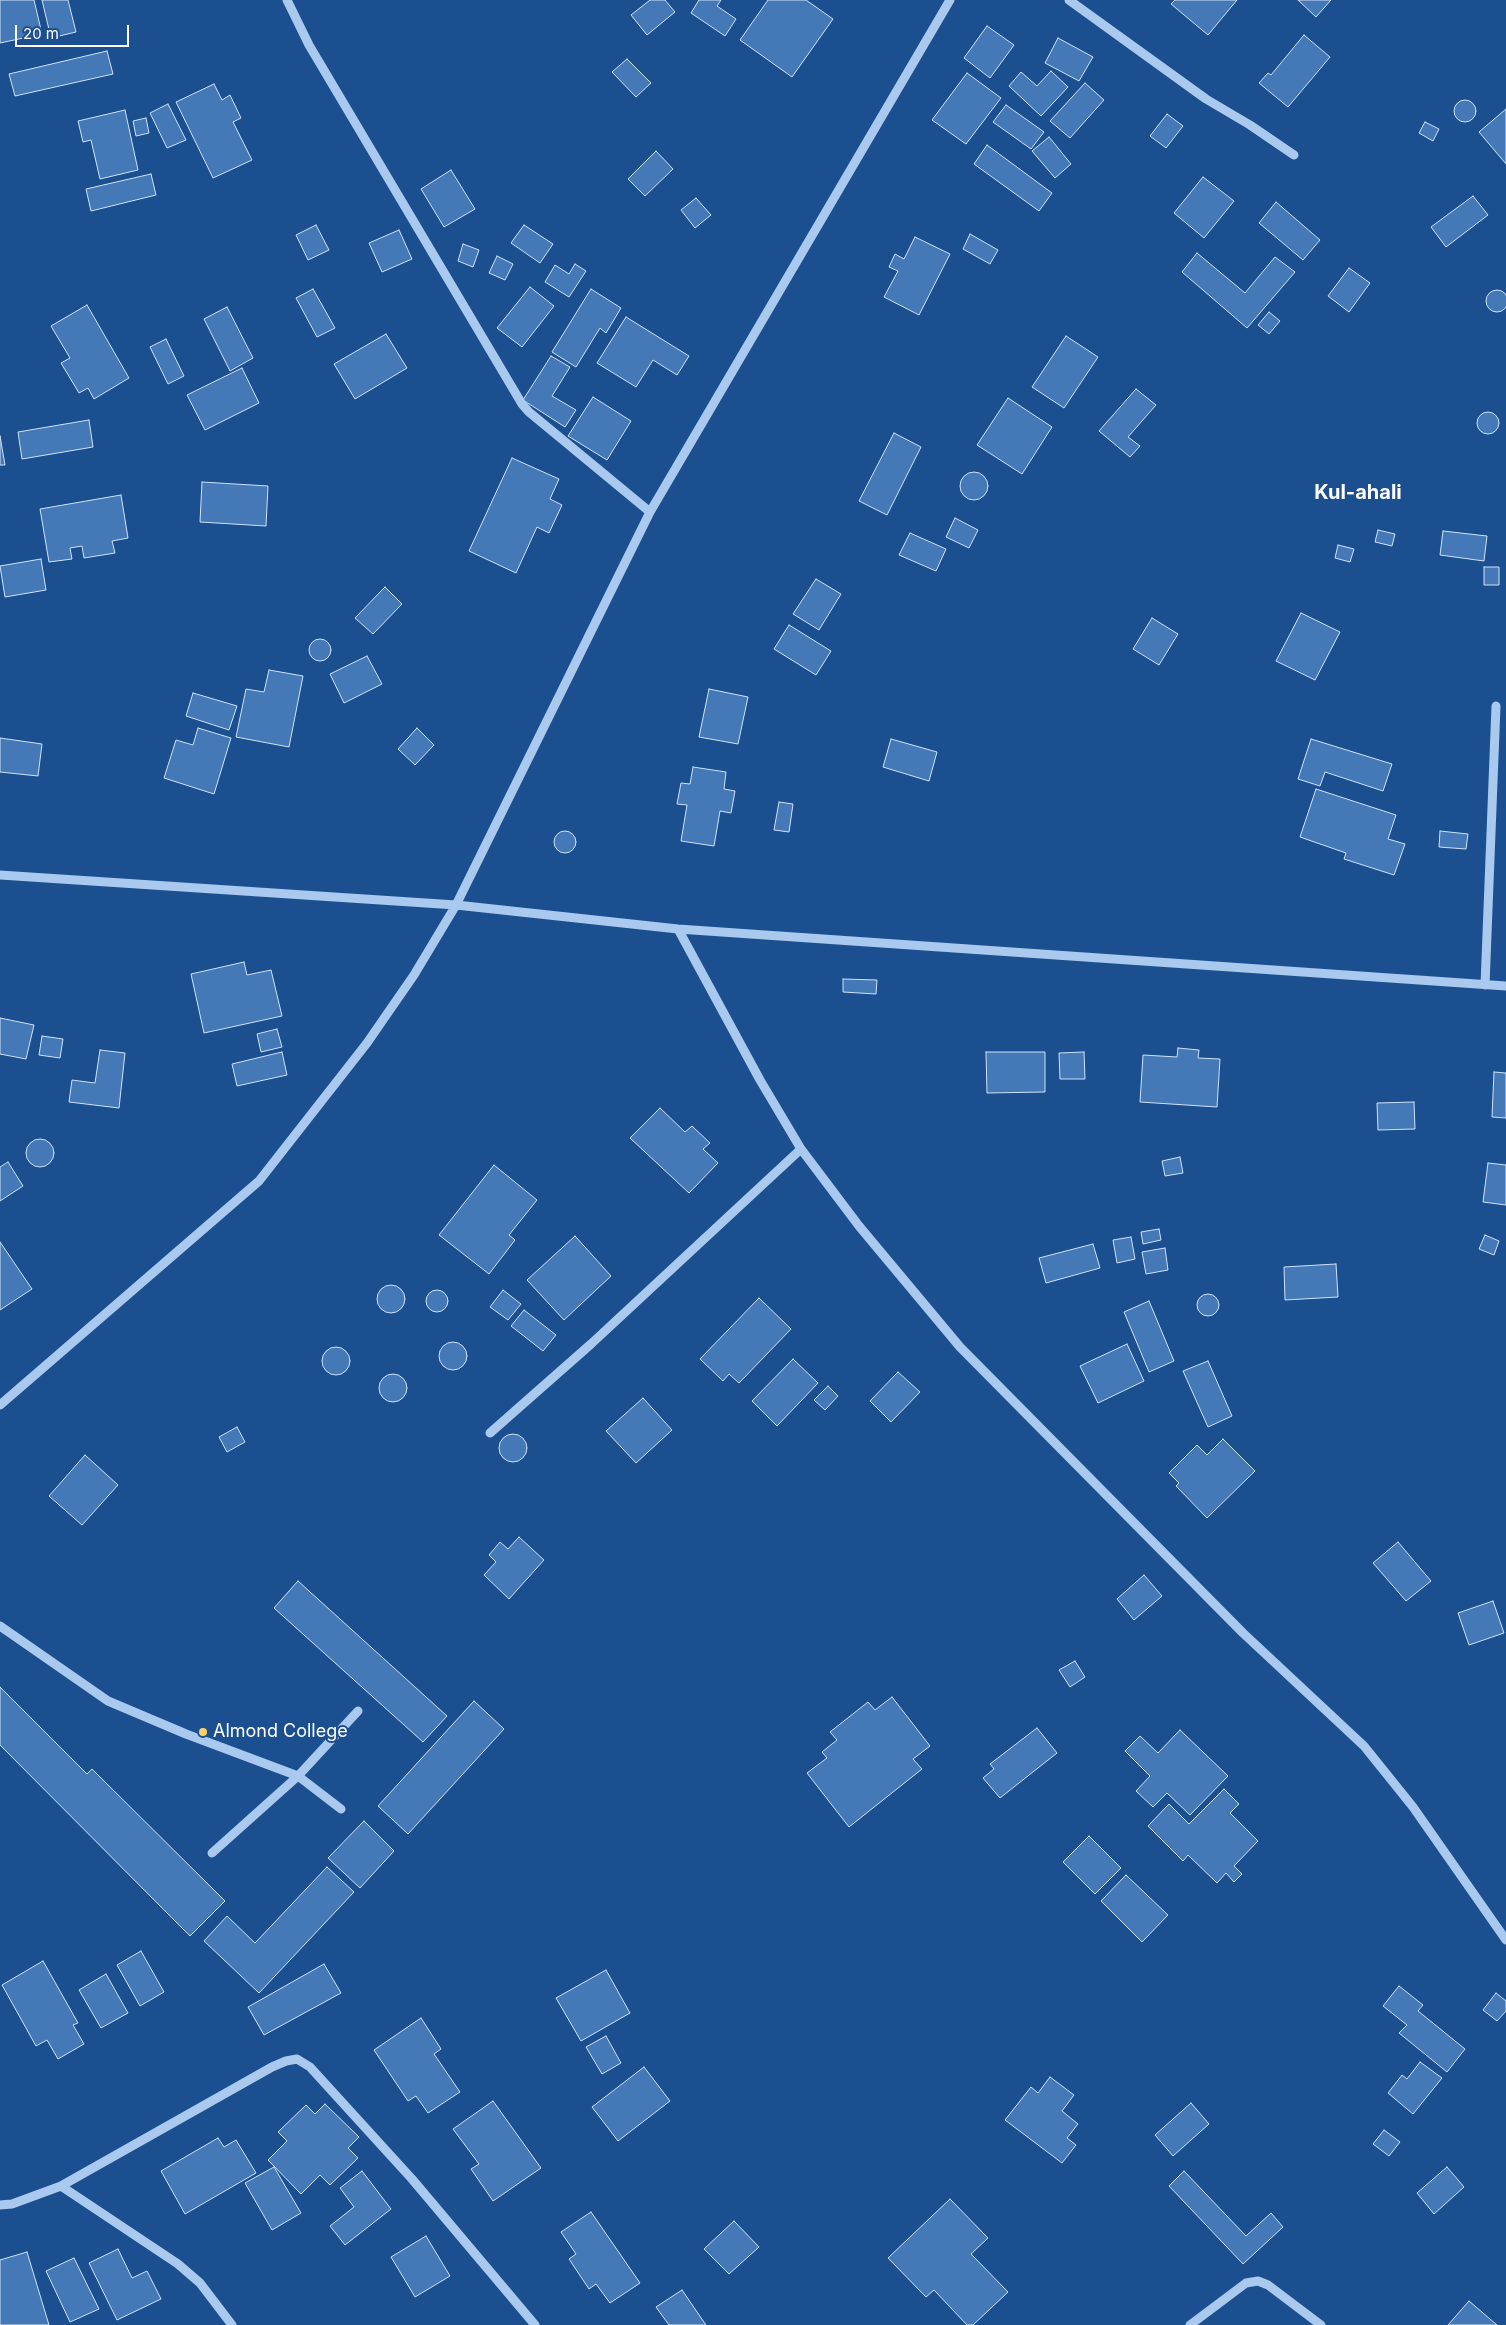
<!DOCTYPE html>
<html>
<head>
<meta charset="utf-8">
<style>
	body { margin:0 }
	#map { position:relative; width:1506px; height:2325px; overflow:hidden; background:#1b4f8f; font-family:Inter,sans-serif }
	canvas { display:block }
	.scale { position:absolute; left:15px; top:25px; width:114px; height:22px; box-sizing:border-box; border:2px solid #fff; border-top:0; padding-left:6px; font-size:15px; line-height:18px; white-space:nowrap; color:#fff; -webkit-text-stroke:4px #1b4f8f; paint-order:stroke }
</style>
</head>
<body>
<div id="map">
<canvas width="1506" height="2325"></canvas>
<div class="scale">20 m</div>
</div>
<script>
const ctx = document.querySelector('canvas').getContext('2d');
ctx.lineJoin = 'round';
function paint(path, color) {
  ctx.fillStyle = color;
  ctx.fill(path, 'evenodd');
}
function poly(rows) {
  const path = new Path2D();
  for (const r of rows) {
    if (r.length === 3) {
      path.moveTo(r[0] + r[2], r[1]);
      path.arc(r[0], r[1], r[2], 0, 2 * Math.PI);
      continue;
    }
    path.moveTo(r[0], r[1]);
    for (let i = 2; i < r.length; i += 2) path.lineTo(r[i], r[i + 1]);
  }
  return path;
}
function stroke(path, color, width, dash) {
  ctx.strokeStyle = color;
  ctx.lineWidth = width;
  ctx.lineCap = dash ? 'butt' : 'round';
  ctx.setLineDash(dash || []);
  ctx.stroke(path);
}
function write(font, color, halo, rows, align = 'center') {
  ctx.font = font + ' Inter,sans-serif';
  ctx.lineWidth = 4;
  ctx.setLineDash([]);
  ctx.textBaseline = 'middle';
  ctx.strokeStyle = halo;
  ctx.fillStyle = color;
  for (const [text, x, y, turn = 0] of rows) {
    ctx.save();
    ctx.translate(x, y);
    ctx.rotate((+turn || 0) * Math.PI / 180);
    ctx.textAlign = isNaN(turn) ? turn : align;
    if (halo) ctx.strokeText(text, 0, 0);
    ctx.fillText(text, 0, 0);
    ctx.restore();
  }
}
const building = poly([
	[0,0,34,0,42,34,0,43,0,0],
	[42,0,68,0,76,32,51,38,42,0],
	[650,0,665,0,675,12,647,35,631,15,650,0],
	[699,0,721,0,717,6,736,19,725,36,691,13,699,0],
	[768,0,806,0,833,19,792,77,740,40,768,0],
	[1175,0,1237,0,1208,35,1171,4,1175,0],
	[1298,0,1331,0,1316,17,1298,0],
	[987,26,1014,45,990,78,964,58,987,26],
	[1304,35,1330,57,1288,107,1259,83,1268,73,1271,75,1304,35],
	[1058,38,1093,57,1079,81,1045,63,1058,38],
	[107,51,113,74,15,96,9,74,107,51],
	[627,59,651,83,636,97,612,72,627,59],
	[1051,71,1068,87,1041,116,1009,86,1021,72,1037,86,1051,71],
	[967,73,1001,98,966,144,932,120,967,73],
	[1085,83,1104,100,1070,138,1050,121,1085,83],
	[214,84,222,100,230,95,241,118,233,122,252,160,213,178,176,102,214,84],
	[1465,111,11],
	[168,104,186,140,167,148,150,113,168,104],
	[1006,105,1044,132,1031,149,993,122,1006,105],
	[1506,109,1506,164,1479,132,1506,109],
	[125,110,138,170,100,179,91,140,83,142,78,121,125,110],
	[1167,114,1183,126,1166,148,1150,136,1167,114],
	[146,118,149,133,136,136,133,121,146,118],
	[1425,122,1439,129,1433,141,1419,133,1425,122],
	[1049,137,1071,164,1055,178,1032,151,1049,137],
	[987,145,1052,193,1039,211,974,164,987,145],
	[656,151,673,169,645,196,628,179,656,151],
	[451,170,475,209,444,227,421,189,451,170],
	[151,174,156,195,91,211,86,189,151,174],
	[1203,177,1234,201,1204,238,1174,213,1203,177],
	[1473,196,1488,215,1446,247,1431,227,1473,196],
	[696,198,711,215,695,228,681,210,696,198],
	[1276,202,1320,240,1303,260,1259,223,1276,202],
	[316,225,329,250,308,260,296,235,316,225],
	[524,225,553,244,540,263,511,243,524,225],
	[399,230,412,259,382,272,369,243,399,230],
	[970,234,998,250,990,264,963,249,970,234],
	[915,237,950,254,919,315,884,297,898,271,889,267,895,254,904,259,915,237],
	[463,244,479,250,473,267,458,261,463,244],
	[1197,253,1245,293,1275,257,1295,272,1247,328,1182,272,1197,253],
	[497,256,513,264,505,280,489,273,497,256],
	[575,264,586,271,569,297,545,282,555,265,569,274,575,264],
	[1349,268,1370,283,1349,312,1328,296,1349,268],
	[530,287,554,306,522,347,497,328,530,287],
	[313,289,335,328,317,337,296,298,313,289],
	[591,289,621,308,606,333,600,328,576,367,552,352,591,289],
	[1497,301,11],
	[87,305,129,378,94,399,88,388,79,393,61,363,70,358,51,326,87,305],
	[227,307,253,358,230,371,204,319,227,307],
	[1269,312,1280,321,1269,334,1258,325,1269,312],
	[626,317,689,356,677,375,653,360,636,387,597,363,626,317],
	[386,334,407,368,355,399,334,364,386,334],
	[1066,336,1098,357,1064,408,1032,387,1066,336],
	[166,339,184,376,168,384,150,347,166,339],
	[551,356,570,367,552,396,576,410,565,427,523,400,551,356],
	[242,368,259,403,205,430,187,395,242,368],
	[1136,389,1156,405,1128,437,1140,446,1130,457,1099,431,1136,389],
	[593,397,631,421,607,460,568,436,593,397],
	[1008,398,1052,427,1022,474,977,445,1008,398],
	[1488,423,11],
	[89,420,93,447,22,459,18,432,89,420],
	[894,433,921,447,887,515,859,501,894,433],
	[0,436,5,465,0,465,0,436],
	[512,458,559,479,550,499,562,505,549,533,537,527,516,573,469,551,512,458],
	[974,486,14],
	[202,482,268,486,266,526,200,522,202,482],
	[121,495,128,538,112,541,115,553,84,558,82,546,70,548,72,559,49,562,40,509,121,495],
	[955,518,978,530,969,548,946,537,955,518],
	[1378,530,1395,534,1392,546,1375,542,1378,530],
	[1443,531,1487,536,1484,561,1440,555,1443,531],
	[910,533,946,549,936,571,899,555,910,533],
	[1338,545,1354,549,1350,562,1335,558,1338,545],
	[41,559,46,590,5,597,0,566,41,559],
	[1484,567,1499,567,1499,585,1484,585,1484,567],
	[816,579,841,594,819,630,793,614,816,579],
	[385,587,402,604,373,634,355,618,385,587],
	[1301,613,1340,632,1315,680,1276,661,1301,613],
	[1152,618,1178,634,1159,665,1133,649,1152,618],
	[789,625,831,651,816,675,774,649,789,625],
	[320,650,11],
	[367,656,382,684,344,703,330,674,367,656],
	[269,670,303,676,289,747,236,737,246,689,264,692,269,670],
	[709,689,748,697,738,744,699,737,709,689],
	[193,693,237,706,229,730,186,716,193,693],
	[198,728,231,738,214,794,164,778,176,740,193,745,198,728],
	[417,728,434,745,415,765,398,749,417,728],
	[0,738,42,744,38,776,0,772,0,738],
	[891,739,937,752,929,781,883,767,891,739],
	[1311,739,1392,764,1383,791,1325,772,1320,786,1298,779,1311,739],
	[693,767,726,772,724,789,735,791,731,813,720,811,714,846,681,841,687,805,677,804,681,783,690,784,693,767],
	[1316,789,1396,815,1388,839,1405,844,1394,875,1344,859,1346,853,1300,837,1316,789],
	[779,802,793,804,789,832,774,830,779,802],
	[565,842,11],
	[1440,831,1468,834,1466,849,1439,847,1440,831],
	[244,962,247,975,271,970,282,1016,204,1033,191,974,244,962],
	[843,979,877,980,876,994,843,992,843,979],
	[0,1018,34,1025,26,1059,0,1054,0,1018],
	[277,1029,282,1047,261,1052,257,1034,277,1029],
	[42,1036,63,1039,60,1058,39,1055,42,1036],
	[1178,1048,1199,1050,1198,1058,1220,1059,1217,1107,1140,1102,1143,1055,1177,1057,1178,1048],
	[100,1050,125,1053,119,1108,69,1102,72,1080,95,1083,100,1050],
	[282,1052,287,1075,237,1086,232,1064,282,1052],
	[986,1052,1045,1052,1045,1092,987,1093,986,1052],
	[1084,1052,1085,1079,1060,1079,1059,1053,1084,1052],
	[1494,1072,1506,1073,1506,1118,1492,1117,1494,1072],
	[1414,1102,1415,1129,1378,1130,1377,1103,1414,1102],
	[660,1108,685,1132,692,1126,710,1143,703,1149,718,1163,689,1193,630,1138,660,1108],
	[40,1153,14],
	[1180,1157,1183,1173,1165,1176,1162,1161,1180,1157],
	[8,1162,23,1186,0,1201,0,1167,8,1162],
	[1488,1163,1506,1165,1506,1205,1483,1202,1488,1163],
	[494,1165,537,1200,509,1235,515,1240,489,1274,439,1235,494,1165],
	[1159,1229,1161,1240,1143,1244,1141,1232,1159,1229],
	[1485,1235,1499,1241,1494,1255,1479,1249,1485,1235],
	[575,1236,611,1276,564,1320,527,1280,575,1236],
	[1131,1237,1135,1259,1117,1263,1113,1240,1131,1237],
	[0,1242,32,1289,0,1310,0,1242],
	[1093,1244,1100,1268,1046,1283,1039,1258,1093,1244],
	[1165,1248,1168,1270,1146,1274,1142,1252,1165,1248],
	[1336,1264,1338,1297,1285,1300,1284,1267,1336,1264],
	[391,1299,14],
	[503,1290,521,1304,508,1320,490,1307,503,1290],
	[437,1301,11],
	[1208,1305,11],
	[759,1298,791,1329,739,1383,729,1374,723,1381,700,1359,759,1298],
	[1149,1301,1174,1361,1149,1372,1124,1312,1149,1301],
	[524,1310,556,1335,543,1351,511,1326,524,1310],
	[453,1356,14],
	[1127,1344,1144,1381,1098,1403,1080,1366,1127,1344],
	[336,1361,14],
	[793,1359,818,1383,777,1426,752,1401,793,1359],
	[1208,1361,1232,1416,1208,1427,1183,1371,1208,1361],
	[898,1372,920,1392,891,1422,870,1401,898,1372],
	[393,1388,14],
	[828,1386,838,1396,825,1410,814,1400,828,1386],
	[643,1398,672,1430,636,1463,606,1431,643,1398],
	[237,1427,245,1442,227,1452,219,1437,237,1427],
	[513,1448,14],
	[1223,1439,1255,1471,1207,1518,1176,1486,1179,1483,1169,1473,1197,1445,1207,1455,1223,1439],
	[85,1455,118,1485,82,1525,49,1496,85,1455],
	[519,1537,544,1560,509,1599,484,1575,496,1562,489,1555,500,1542,508,1549,519,1537],
	[1398,1542,1431,1581,1406,1601,1373,1563,1398,1542],
	[1144,1575,1162,1596,1134,1620,1117,1599,1144,1575],
	[298,1581,447,1716,423,1742,274,1608,298,1581],
	[1493,1601,1504,1633,1469,1645,1458,1613,1493,1601],
	[1075,1661,1085,1677,1070,1687,1059,1670,1075,1661],
	[0,1687,87,1774,92,1769,225,1901,190,1936,0,1745,0,1687],
	[892,1697,930,1746,913,1759,922,1769,849,1827,807,1773,827,1758,822,1752,837,1740,830,1732,868,1702,875,1710,892,1697],
	[474,1701,504,1729,408,1834,378,1806,474,1701],
	[1037,1728,1057,1753,1000,1798,983,1778,994,1769,990,1764,1037,1728],
	[1180,1730,1228,1776,1190,1815,1167,1793,1153,1807,1136,1791,1150,1776,1125,1751,1140,1736,1158,1753,1180,1730],
	[1224,1789,1239,1804,1230,1813,1258,1841,1234,1866,1242,1874,1234,1882,1226,1873,1217,1883,1188,1855,1183,1861,1148,1826,1169,1804,1189,1824,1224,1789],
	[364,1821,394,1851,360,1888,328,1858,364,1821],
	[1089,1836,1121,1868,1095,1894,1063,1862,1089,1836],
	[327,1867,354,1892,259,1993,204,1941,227,1916,255,1943,327,1867],
	[1126,1875,1168,1915,1142,1942,1101,1901,1126,1875],
	[141,1951,164,1992,140,2006,117,1965,141,1951],
	[43,1961,78,2023,73,2025,84,2044,58,2059,47,2040,36,2046,2,1985,43,1961],
	[324,1964,341,1993,264,2035,248,2007,324,1964],
	[606,1970,630,2013,581,2041,556,1998,606,1970],
	[106,1974,128,2013,101,2028,79,1990,106,1974],
	[1399,1986,1423,2005,1418,2011,1465,2049,1447,2072,1399,2033,1407,2025,1383,2006,1399,1986],
	[1496,1993,1506,2001,1506,2011,1497,2021,1483,2010,1496,1993],
	[421,2018,441,2049,434,2054,460,2092,428,2113,416,2096,408,2101,374,2050,421,2018],
	[606,2036,621,2063,602,2074,586,2047,606,2036],
	[1420,2062,1442,2078,1413,2114,1388,2093,1402,2075,1407,2079,1420,2062],
	[644,2067,670,2101,618,2141,592,2107,644,2067],
	[1050,2077,1074,2095,1062,2111,1078,2124,1067,2138,1076,2145,1062,2163,1005,2120,1031,2087,1038,2093,1050,2077],
	[493,2101,541,2168,493,2201,471,2169,479,2164,453,2129,493,2101],
	[1191,2103,1209,2124,1173,2156,1155,2135,1191,2103],
	[325,2104,359,2137,348,2148,358,2158,330,2185,320,2175,301,2194,268,2160,287,2141,278,2132,306,2105,315,2114,325,2104],
	[1384,2130,1400,2142,1389,2156,1373,2144,1384,2130],
	[218,2138,224,2147,236,2140,256,2173,185,2214,161,2171,218,2138],
	[274,2167,301,2213,272,2230,245,2183,274,2167],
	[1447,2167,1464,2187,1434,2214,1417,2193,1447,2167],
	[362,2171,391,2209,345,2245,330,2226,354,2207,340,2188,362,2171],
	[1184,2171,1246,2236,1271,2213,1283,2227,1243,2264,1169,2186,1184,2171],
	[950,2199,988,2238,971,2254,1008,2292,973,2325,967,2325,934,2290,926,2297,888,2258,950,2199],
	[591,2212,640,2283,610,2303,596,2284,589,2289,569,2259,576,2254,561,2232,591,2212],
	[734,2221,759,2247,729,2274,704,2249,734,2221],
	[426,2236,450,2276,415,2297,391,2257,426,2236],
	[118,2249,132,2278,147,2271,161,2299,117,2320,89,2263,118,2249],
	[27,2252,49,2325,0,2325,0,2260,27,2252],
	[74,2258,99,2309,70,2322,46,2271,74,2258],
	[682,2290,706,2325,669,2325,656,2307,682,2290],
	[1469,2301,1497,2325,1448,2325,1469,2301]
]);
paint(building, '#4478b7');
stroke(building, '#cfe3fa', 1);
stroke(poly([
	[287,0,309,45,522,404,529,412,650,512],
	[1069,0,1206,99,1250,125,1294,155],
	[0,875,456,905,678,929,1506,986],
	[678,929,760,1080,801,1149,859,1226,960,1347,1243,1633,1364,1746,1413,1807,1506,1940],
	[1485,985,1496,706],
	[0,1405,259,1181,367,1043,414,975,456,905,650,512,950,0],
	[490,1433,591,1344,801,1149],
	[0,1626,108,1701,186,1734,298,1776,341,1809],
	[212,1853,298,1776,358,1711],
	[61,2186,178,2264,200,2283,232,2325],
	[0,2205,12,2204,61,2186,272,2067,286,2061,297,2059,310,2067,412,2179,535,2325],
	[1190,2325,1246,2283,1258,2281,1268,2285,1321,2325]
]), '#a9c9ee', 9);
for (const [x, y, r, color] of [
	[203,1732,5,"#ffd166"]
]) {
  const dot = new Path2D();
  dot.arc(x, y, r, 0, 2 * Math.PI);
  ctx.fillStyle = color;
  ctx.fill(dot);
  stroke(dot, '#1b4f8f', 2);
}
write('18px', '#fff', '#1b4f8f', [
	["Almond College",213,1732]
], 'left');
write('bold 20px', '#fff', '#1b4f8f', [
	["Kul-ahali",1358,493]
]);
</script>
</body>
</html>
